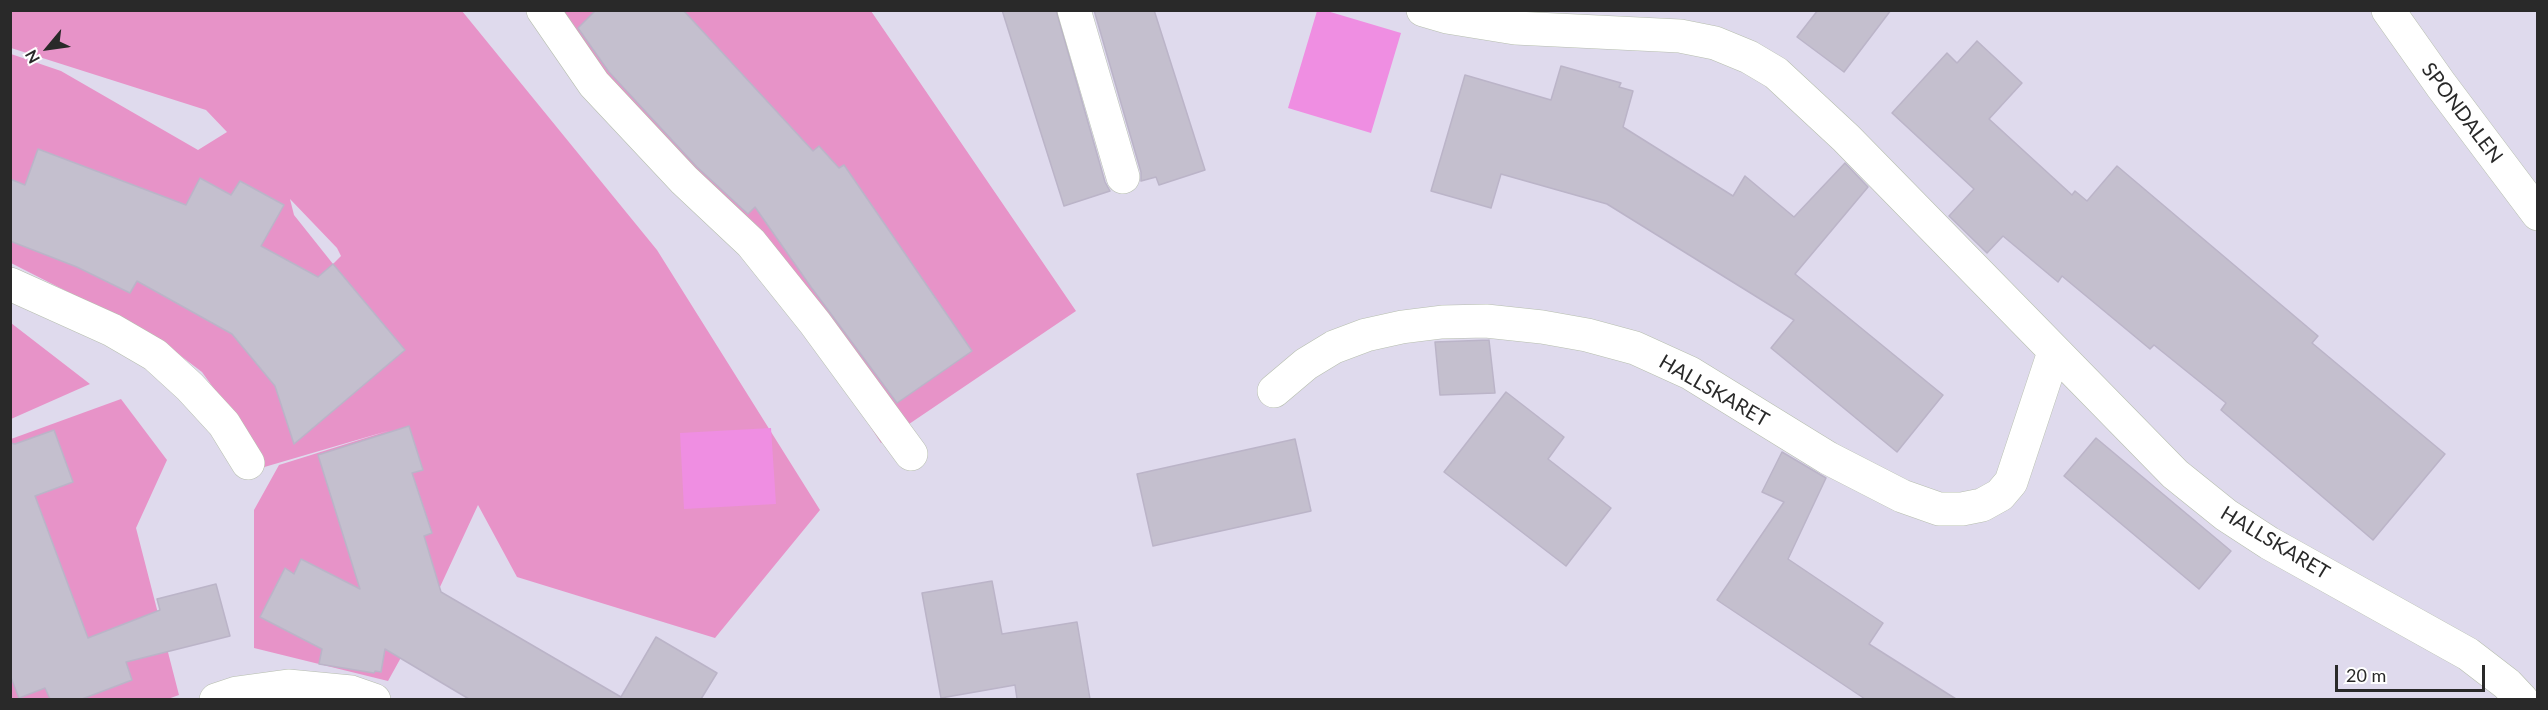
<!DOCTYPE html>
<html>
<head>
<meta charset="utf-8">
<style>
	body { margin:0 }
	#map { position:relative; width:2548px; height:710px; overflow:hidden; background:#dfdaed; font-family:Lato,sans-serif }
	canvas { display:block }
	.frame { position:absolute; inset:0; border:12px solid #292929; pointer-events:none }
	.north { position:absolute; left:18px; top:18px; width:60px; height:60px; -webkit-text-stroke:4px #fff; paint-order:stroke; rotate:241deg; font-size:16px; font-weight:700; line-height:24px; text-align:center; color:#292929 }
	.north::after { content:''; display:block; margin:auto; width:21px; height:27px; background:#292929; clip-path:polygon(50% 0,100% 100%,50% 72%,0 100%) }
	.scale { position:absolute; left:2335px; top:665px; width:150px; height:27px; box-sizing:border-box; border:3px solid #292929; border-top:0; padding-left:8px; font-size:18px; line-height:21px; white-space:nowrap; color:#292929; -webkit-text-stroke:4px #fff; paint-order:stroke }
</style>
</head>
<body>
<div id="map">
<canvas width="2548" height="710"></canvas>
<div class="frame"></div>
<div class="north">N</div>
<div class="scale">20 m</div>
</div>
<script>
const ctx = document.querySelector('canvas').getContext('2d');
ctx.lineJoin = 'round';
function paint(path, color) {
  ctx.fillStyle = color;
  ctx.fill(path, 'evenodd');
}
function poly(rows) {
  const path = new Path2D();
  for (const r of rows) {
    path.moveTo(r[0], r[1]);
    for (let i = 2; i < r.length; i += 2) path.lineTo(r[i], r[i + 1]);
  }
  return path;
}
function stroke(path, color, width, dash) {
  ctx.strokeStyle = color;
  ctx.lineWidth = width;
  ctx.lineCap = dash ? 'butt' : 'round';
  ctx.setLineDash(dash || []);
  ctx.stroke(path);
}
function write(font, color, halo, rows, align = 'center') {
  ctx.font = font + ' Lato,sans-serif';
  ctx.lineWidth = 5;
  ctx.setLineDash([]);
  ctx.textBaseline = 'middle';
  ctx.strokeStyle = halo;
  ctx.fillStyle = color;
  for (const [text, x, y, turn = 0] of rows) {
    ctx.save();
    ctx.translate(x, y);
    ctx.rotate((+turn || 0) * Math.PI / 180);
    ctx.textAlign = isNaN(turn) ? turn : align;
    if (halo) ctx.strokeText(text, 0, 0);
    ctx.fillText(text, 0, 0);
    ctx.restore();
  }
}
paint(poly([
	[11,11,462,11,657,250,820,510,715,638,517,577,478,505,440,587,388,681,254,648,254,510,279,465,391,430,261,468,230,411,202,372,173,350,123,320,11,263,11,54,61,71,198,150,227,132,206,110,11,48],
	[290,199,337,248,341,256,333,264,294,215],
	[551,11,871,11,1076,311,881,443,751,243],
	[10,323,11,323,90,384,11,419],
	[121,399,167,460,136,528,179,695,165,700,11,700,11,439]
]), '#e793c8');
paint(poly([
	[1317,11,1327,11,1401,33,1371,133,1288,108],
	[771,428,776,504,684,509,680,433]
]), '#ef8ee2');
const building = poly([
	[596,10,683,10,813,151,819,146,839,168,844,165,972,351,897,403,811,287,755,207,748,214,697,167,609,72,578,28,596,10],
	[1002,10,1056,10,1105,182,1110,191,1064,206,1002,10],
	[1094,10,1154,10,1205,170,1159,185,1156,177,1141,181,1141,172,1094,10],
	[1818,10,1891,10,1844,72,1797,37,1818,10],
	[1977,41,2022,83,1989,119,2072,195,2075,191,2087,201,2117,166,2318,336,2312,343,2445,454,2373,540,2221,410,2226,403,2154,345,2150,349,2062,276,2058,282,2003,236,1987,253,1949,216,1974,189,1892,113,1947,53,1957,63,1977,41],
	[1561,66,1621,83,1619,87,1633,91,1623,127,1733,196,1745,176,1794,217,1845,163,1868,187,1795,274,1943,395,1897,452,1771,348,1794,320,1607,204,1501,174,1491,208,1431,191,1465,75,1551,100,1561,66],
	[38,149,186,205,200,178,231,195,240,181,284,205,261,246,318,277,333,264,405,350,294,444,275,386,232,334,137,281,130,293,77,267,10,241,10,179,25,185,38,149],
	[1489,340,1495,393,1440,395,1435,342,1489,340],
	[1506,392,1564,437,1548,459,1611,508,1566,566,1444,472,1506,392],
	[409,426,423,470,412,473,432,533,424,536,441,592,621,697,656,637,717,673,701,699,469,699,385,649,381,672,375,671,374,673,319,664,322,649,260,617,285,568,294,574,301,559,360,589,318,455,409,426],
	[54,430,73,482,35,496,88,638,160,610,157,599,216,584,230,636,126,662,132,680,82,699,50,699,45,688,19,698,10,675,10,443,15,444,54,430],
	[2096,438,2231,551,2199,589,2064,476,2096,438],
	[1295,439,1311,511,1153,546,1137,474,1295,439],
	[1782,452,1826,478,1788,559,1883,623,1869,644,1956,699,1865,699,1717,600,1784,502,1762,492,1782,452],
	[992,581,1002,634,1077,622,1090,699,1017,699,1015,685,941,698,922,593,992,581]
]);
paint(building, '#c4bfce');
stroke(building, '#bbb4c8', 1.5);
const minor = poly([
	[543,10,594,84,684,180,751,243,815,323,911,454],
	[1074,10,1123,177],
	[1423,10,1447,17,1515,28,1680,36,1715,43,1749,57,1776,73,1846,138,2175,474,2226,515,2269,543,2468,654,2507,684,2522,700],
	[2388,10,2441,85,2538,214],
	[10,284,112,330,155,355,190,387,224,424,248,463],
	[1274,391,1306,364,1334,347,1366,335,1402,327,1442,322,1486,321,1542,327,1587,335,1635,348,1690,373,1828,458,1902,496,1939,509,1962,509,1982,505,2000,495,2011,482,2054,352],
	[216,700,237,693,288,686,351,692,374,700]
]);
stroke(minor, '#b6beae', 34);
stroke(minor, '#fff', 33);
write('20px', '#292929', '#fff', [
	["SPONDALEN",2462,113,53],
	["HALLSKARET",1714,391,30],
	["HALLSKARET",2275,543,31]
]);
</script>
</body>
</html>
